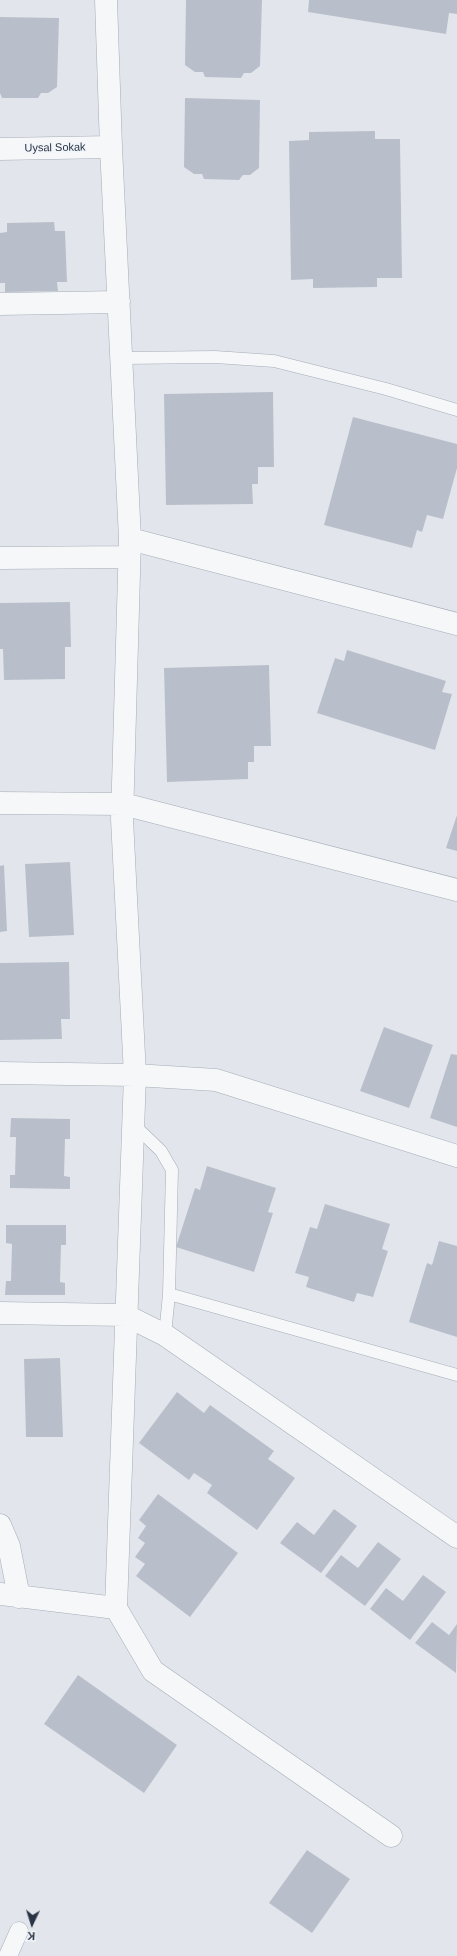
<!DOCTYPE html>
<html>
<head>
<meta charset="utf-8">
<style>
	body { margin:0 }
	#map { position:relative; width:457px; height:1956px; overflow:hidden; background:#e2e6ec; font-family:Helvetica,sans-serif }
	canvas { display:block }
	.north { position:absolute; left:12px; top:1904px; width:40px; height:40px; -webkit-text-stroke:3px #f2f5f9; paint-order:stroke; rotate:184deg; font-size:11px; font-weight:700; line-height:16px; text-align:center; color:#283445 }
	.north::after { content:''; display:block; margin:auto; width:14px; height:18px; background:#283445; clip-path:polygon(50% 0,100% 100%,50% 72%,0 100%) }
</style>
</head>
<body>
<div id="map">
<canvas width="457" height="1956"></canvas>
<div class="north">K</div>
</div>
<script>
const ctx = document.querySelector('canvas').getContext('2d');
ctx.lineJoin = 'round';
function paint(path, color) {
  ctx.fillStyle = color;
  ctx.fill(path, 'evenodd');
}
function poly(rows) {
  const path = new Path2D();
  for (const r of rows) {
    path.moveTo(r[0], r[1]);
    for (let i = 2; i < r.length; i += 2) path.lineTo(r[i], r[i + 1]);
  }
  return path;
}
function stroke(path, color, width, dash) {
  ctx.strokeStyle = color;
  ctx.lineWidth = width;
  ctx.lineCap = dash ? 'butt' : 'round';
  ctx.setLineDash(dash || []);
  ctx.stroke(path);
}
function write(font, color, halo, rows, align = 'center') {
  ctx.font = font + ' Helvetica,sans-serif';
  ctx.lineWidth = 3;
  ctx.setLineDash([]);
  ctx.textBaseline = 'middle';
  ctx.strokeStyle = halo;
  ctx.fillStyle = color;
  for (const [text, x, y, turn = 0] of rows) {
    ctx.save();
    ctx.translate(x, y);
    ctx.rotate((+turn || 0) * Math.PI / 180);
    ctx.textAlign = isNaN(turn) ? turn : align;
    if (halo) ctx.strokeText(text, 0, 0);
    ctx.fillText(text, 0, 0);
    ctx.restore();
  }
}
paint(poly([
	[186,0,262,0,260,66,251,73,244,73,241,78,205,77,203,72,195,72,185,65],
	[309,0,457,0,457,14,449,13,446,34,308,12],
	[0,17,59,18,57,87,48,93,41,93,38,98,2,98,0,93],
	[185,98,260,100,259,168,250,175,243,175,239,180,204,179,202,174,194,174,184,167],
	[375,131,375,139,400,139,402,278,377,278,377,287,313,288,313,279,291,280,289,141,309,140,309,132],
	[54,222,55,231,65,231,67,282,57,282,58,291,5,292,5,283,0,283,0,233,7,232,7,223],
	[273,392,274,467,258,467,258,484,252,484,253,504,166,505,164,394],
	[353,417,457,444,457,468,443,519,427,515,422,532,417,530,412,548,324,525],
	[70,602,71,647,65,647,65,679,4,680,3,649,0,649,0,603],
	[347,650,446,681,442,692,452,694,435,750,317,713,335,658,344,661],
	[269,665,271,746,254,746,254,762,248,762,248,779,167,782,164,668],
	[457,815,457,851,446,848],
	[70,862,74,935,29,937,25,864],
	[4,865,7,931,0,932,0,866],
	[69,962,70,1019,61,1019,62,1039,0,1040,0,963],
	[384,1027,433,1045,409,1108,360,1091],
	[451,1054,457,1055,457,1127,430,1118],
	[11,1118,70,1119,70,1139,65,1139,64,1176,70,1177,70,1189,10,1188,10,1175,15,1175,16,1137,10,1137],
	[207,1166,276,1188,268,1212,273,1213,254,1272,176,1247,195,1188,200,1190],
	[325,1204,390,1224,382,1249,388,1251,373,1297,357,1293,354,1302,306,1287,309,1277,295,1273,310,1227,317,1229],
	[6,1225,66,1225,66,1245,61,1245,60,1282,65,1283,65,1295,5,1295,6,1281,11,1281,12,1244,6,1243],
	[439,1241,457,1246,457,1337,409,1322,427,1263,432,1265],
	[60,1358,63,1437,26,1437,24,1359],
	[177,1392,204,1413,210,1405,274,1451,268,1459,295,1478,257,1530,207,1493,212,1485,194,1473,189,1480,139,1443],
	[158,1494,238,1553,190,1617,136,1576,145,1564,135,1557,145,1543,138,1538,146,1526,139,1520],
	[334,1509,357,1526,321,1573,280,1543,297,1522,314,1535],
	[378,1542,401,1559,365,1606,325,1576,341,1555,358,1568],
	[423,1575,446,1592,410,1640,370,1609,386,1588,403,1601],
	[432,1622,449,1635,457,1624,456,1673,415,1643],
	[78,1675,177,1745,144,1793,44,1724],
	[307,1850,350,1879,312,1933,269,1903]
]), '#b9bfca');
const service = poly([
	[121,358,215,357,274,361,386,389,457,410],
	[133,1124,161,1151,172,1170,169,1294,165,1335],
	[169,1294,457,1375]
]);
const pedestrian = poly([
	[8,1956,19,1931]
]);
const minor = poly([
	[106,0,111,147,130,539,122,819,135,1075,116,1608,153,1671,391,1836],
	[0,149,111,147],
	[0,304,119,302],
	[130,539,457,624],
	[0,558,129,557],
	[0,803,123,804,457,890],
	[0,1073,135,1075,216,1080,457,1156],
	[0,1313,125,1315,165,1335,457,1537],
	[0,1525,9,1546,19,1597],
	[0,1594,116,1608]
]);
stroke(service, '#a6adb7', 13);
stroke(pedestrian, '#a6adb7', 19);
stroke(minor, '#a6adb7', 23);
stroke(service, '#f5f7f9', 12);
stroke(pedestrian, '#f5f7f9', 18);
stroke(minor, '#f5f7f9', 22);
write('11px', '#283445', '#f2f5f9', [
	["Uysal Sokak",55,148,-1]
]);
</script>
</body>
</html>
